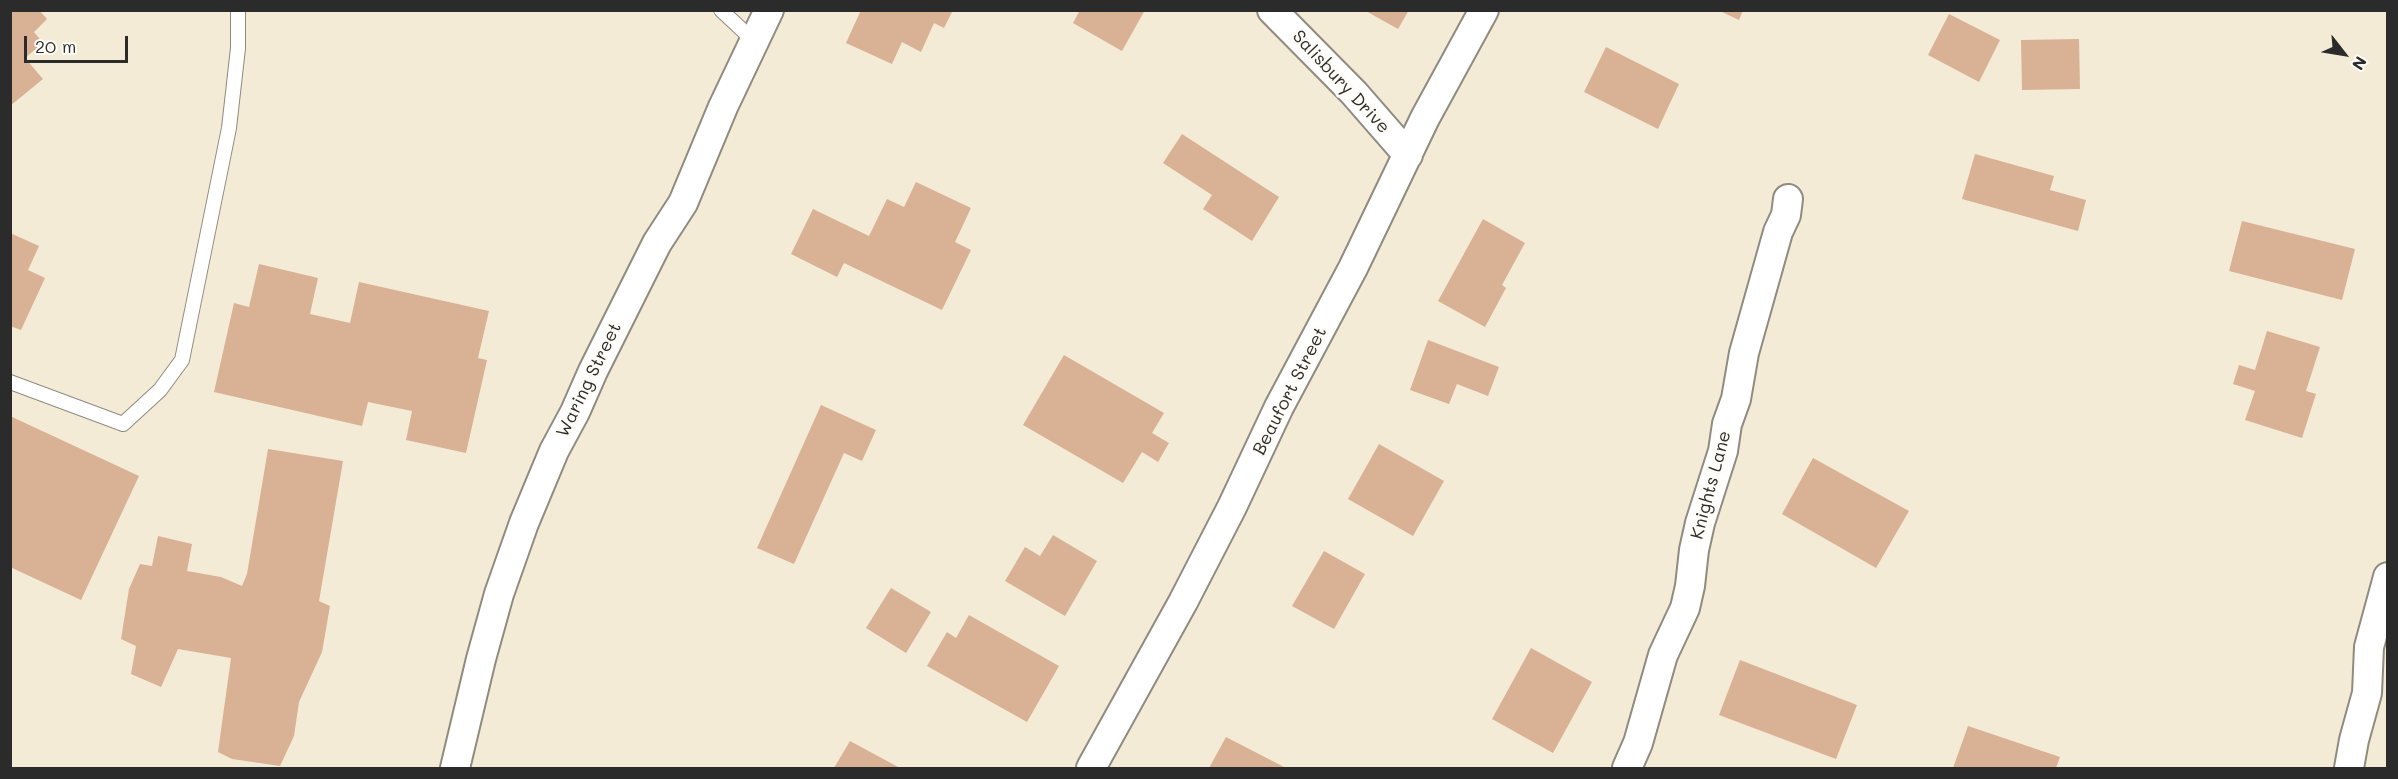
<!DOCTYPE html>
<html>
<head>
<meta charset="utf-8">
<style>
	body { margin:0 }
	#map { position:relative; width:2398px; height:779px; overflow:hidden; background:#f3ebd5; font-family:Mali,sans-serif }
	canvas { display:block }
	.frame { position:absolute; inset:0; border:12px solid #2b2b2b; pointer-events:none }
	.north { position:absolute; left:2314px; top:24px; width:60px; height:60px; -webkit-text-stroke:4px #fdfcf7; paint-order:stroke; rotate:121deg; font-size:16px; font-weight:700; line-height:24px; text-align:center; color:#2b2b2b }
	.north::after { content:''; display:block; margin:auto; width:21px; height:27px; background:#2b2b2b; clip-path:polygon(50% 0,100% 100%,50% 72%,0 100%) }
	.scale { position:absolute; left:24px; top:36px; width:104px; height:27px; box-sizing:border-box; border:3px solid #2b2b2b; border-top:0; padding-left:8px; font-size:18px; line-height:21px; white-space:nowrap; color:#2b2b2b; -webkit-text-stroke:4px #fdfcf7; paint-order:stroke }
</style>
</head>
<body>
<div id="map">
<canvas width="2398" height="779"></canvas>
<div class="frame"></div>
<div class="north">N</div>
<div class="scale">20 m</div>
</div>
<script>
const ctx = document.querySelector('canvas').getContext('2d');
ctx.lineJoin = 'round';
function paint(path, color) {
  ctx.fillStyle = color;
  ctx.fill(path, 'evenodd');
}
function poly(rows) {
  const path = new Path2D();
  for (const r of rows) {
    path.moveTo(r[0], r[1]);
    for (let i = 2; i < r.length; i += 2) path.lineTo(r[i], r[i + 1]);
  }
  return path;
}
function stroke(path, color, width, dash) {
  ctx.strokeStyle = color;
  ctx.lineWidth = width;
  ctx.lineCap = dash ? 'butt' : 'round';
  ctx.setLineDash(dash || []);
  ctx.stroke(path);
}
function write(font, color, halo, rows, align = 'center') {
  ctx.font = font + ' Mali,sans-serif';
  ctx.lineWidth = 6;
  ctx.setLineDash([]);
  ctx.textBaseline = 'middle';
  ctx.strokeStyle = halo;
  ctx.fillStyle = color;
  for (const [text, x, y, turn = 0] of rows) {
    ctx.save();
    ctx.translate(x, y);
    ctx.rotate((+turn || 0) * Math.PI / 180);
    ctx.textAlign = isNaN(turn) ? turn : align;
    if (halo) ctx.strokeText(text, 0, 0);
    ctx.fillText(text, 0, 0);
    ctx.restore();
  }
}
paint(poly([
	[10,10,39,10,47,19,34,32,43,43,25,58,43,79,10,106],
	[861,10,953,10,944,28,934,23,921,52,902,42,892,64,846,43],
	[1080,10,1145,10,1122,51,1073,23],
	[1364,10,1409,10,1398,29],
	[1718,10,1743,10,1739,20],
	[1949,14,2000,40,1979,82,1928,55],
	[2079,39,2080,89,2022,90,2021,40],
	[1606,47,1679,84,1658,129,1584,92],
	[1182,134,1279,197,1252,241,1203,209,1212,195,1163,163],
	[1975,154,2054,176,2050,190,2086,200,2078,231,1962,199],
	[916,182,971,208,955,242,971,250,942,310,844,263,837,277,791,254,813,209,869,236,887,199,904,207],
	[1483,219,1525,243,1502,285,1506,288,1485,327,1438,301],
	[2242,221,2355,249,2342,300,2229,271],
	[10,233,39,246,28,270,45,278,21,330,10,326],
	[259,264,318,278,310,314,350,323,359,282,489,311,478,358,487,360,466,453,406,440,412,411,368,402,362,426,214,392,234,303,249,307],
	[2267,331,2320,347,2306,391,2316,394,2302,438,2245,420,2255,391,2233,384,2239,365,2255,370],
	[1428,340,1499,367,1488,396,1457,384,1449,404,1410,390],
	[1064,355,1164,413,1152,433,1169,443,1158,462,1142,452,1123,483,1023,425],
	[821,405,876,430,862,461,844,453,794,564,757,548],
	[10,416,139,476,81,600,10,567],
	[1379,444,1444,481,1413,536,1348,499],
	[268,449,343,461,319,601,330,606,322,652,299,702,294,736,280,766,232,759,218,752,231,658,178,649,161,687,131,674,136,646,121,639,129,589,140,564,152,566,158,536,192,544,187,571,221,577,242,586,247,574],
	[1813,458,1909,511,1876,568,1782,514],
	[1053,535,1097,561,1065,616,1005,581,1025,547,1040,556],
	[1324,551,1365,574,1334,629,1292,606],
	[891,588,931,612,906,653,866,628],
	[969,615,1059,666,1027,722,927,666,947,632,956,638],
	[1531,648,1592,682,1553,753,1492,719],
	[1740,660,1857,705,1836,759,1719,715],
	[1968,726,2060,757,2056,768,1953,768],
	[1226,737,1286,768,1209,768],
	[850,741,900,768,834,768]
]), '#d9b195');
const lane = poly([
	[721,10,754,41],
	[10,382,123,424,160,390,182,360,229,128,238,48,238,10]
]);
const street = poly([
	[1272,10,1354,93,1408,155],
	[455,768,481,659,499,594,524,523,554,451,575,412,593,371,657,243,683,203,723,107,769,10],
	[1091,768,1183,602,1232,507,1279,407,1353,268,1425,118,1484,10],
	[1627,768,1638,743,1663,655,1685,608,1690,586,1694,550,1700,523,1723,451,1727,424,1736,399,1744,353,1778,232,1786,215,1788,199],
	[2349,768,2354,740,2367,693,2369,647,2388,577]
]);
stroke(lane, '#8f8b80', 16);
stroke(street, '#8f8b80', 32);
stroke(lane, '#fff', 14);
stroke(street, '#fff', 28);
write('18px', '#2b2b2b', '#fdfcf7', [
	["Salisbury Drive",1341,82,47],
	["Waring Street",589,380,-64],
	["Beaufort Street",1290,391,-63],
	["Knights Lane",1711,485,-75]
]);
</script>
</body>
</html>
